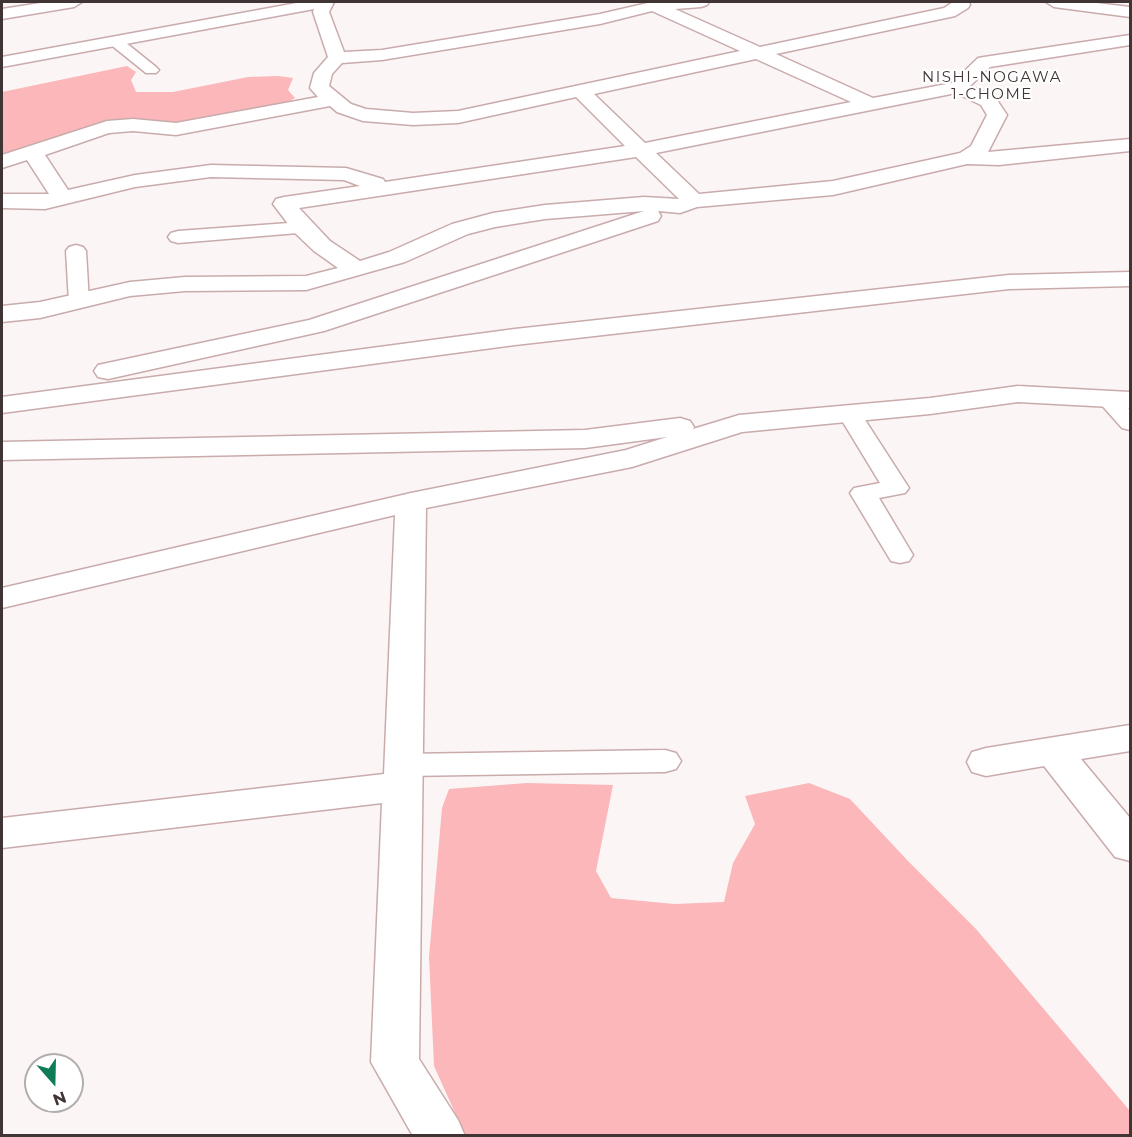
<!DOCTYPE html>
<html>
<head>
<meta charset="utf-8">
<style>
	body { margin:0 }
	#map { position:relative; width:1132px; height:1137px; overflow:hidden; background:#fcf5f5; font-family:Montserrat,sans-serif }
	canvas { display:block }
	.frame { position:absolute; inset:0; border:3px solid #403434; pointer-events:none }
	.north { position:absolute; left:24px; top:1053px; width:60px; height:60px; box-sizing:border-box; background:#fff; border:2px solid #b3aeae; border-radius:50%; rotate:160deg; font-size:16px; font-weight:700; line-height:24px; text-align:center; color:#403434 }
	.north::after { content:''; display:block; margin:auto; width:21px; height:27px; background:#0f7c58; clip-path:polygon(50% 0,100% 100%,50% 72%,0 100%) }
</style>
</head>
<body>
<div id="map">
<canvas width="1132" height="1137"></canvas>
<div class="frame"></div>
<div class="north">N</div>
</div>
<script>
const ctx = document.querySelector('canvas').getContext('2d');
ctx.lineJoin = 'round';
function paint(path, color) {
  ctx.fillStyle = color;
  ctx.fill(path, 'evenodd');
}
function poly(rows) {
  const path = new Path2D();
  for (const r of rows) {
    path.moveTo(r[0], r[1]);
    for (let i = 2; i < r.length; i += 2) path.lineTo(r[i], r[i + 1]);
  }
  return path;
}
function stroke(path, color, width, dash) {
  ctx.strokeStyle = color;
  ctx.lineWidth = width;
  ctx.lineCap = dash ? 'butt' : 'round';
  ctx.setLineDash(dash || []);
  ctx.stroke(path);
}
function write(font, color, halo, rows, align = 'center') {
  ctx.font = font + ' Montserrat,sans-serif';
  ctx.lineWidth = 4.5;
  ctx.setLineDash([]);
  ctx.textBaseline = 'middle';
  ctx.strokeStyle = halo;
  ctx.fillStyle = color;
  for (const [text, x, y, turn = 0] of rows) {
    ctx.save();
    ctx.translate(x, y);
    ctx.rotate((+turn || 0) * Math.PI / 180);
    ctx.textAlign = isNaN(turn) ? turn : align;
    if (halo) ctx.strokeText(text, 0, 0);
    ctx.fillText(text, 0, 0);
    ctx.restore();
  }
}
paint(poly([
	[127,66,136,72,131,80,136,92,173,92,248,77,278,76,293,78,288,90,295,98,286,103,182,123,113,122,2,157,2,92],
	[527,783,613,785,596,871,611,898,674,904,724,902,733,863,755,824,745,796,809,783,850,799,908,861,976,929,1130,1111,1130,1135,465,1135,434,1066,429,957,442,808,449,789]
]), '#fbb7b9');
const lane = poly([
	[115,37,120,38,156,67,159,70,156,73,146,73,110,44,108,41,110,38,115,37],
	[303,222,310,224,312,228,310,232,178,243,171,241,168,237,171,233,178,231,303,222],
	[76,245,83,247,86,251,89,302,86,306,79,308,72,306,69,302,66,251,69,247,76,245],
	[1109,394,1117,396,1130,410,1130,430,1122,428,1098,401,1101,396,1109,394],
	[850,407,858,409,909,488,905,493,879,498,913,555,909,561,900,563,891,561,850,493,854,488,880,483,838,414,842,409,850,407],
	[665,750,676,753,681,761,676,769,665,772,405,776,394,773,389,765,394,757,405,754,665,750]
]);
const street = poly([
	[47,2,82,2,74,7,2,19,2,9,47,2],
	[302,2,334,2,329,12,344,52,382,50,600,14,652,2,709,2,707,5,701,7,675,9,760,47,944,8,953,2,969,2,970,5,968,8,955,16,776,54,873,98,952,83,978,58,984,57,1130,35,1130,45,990,67,970,86,995,97,1007,115,988,152,1130,139,1130,151,999,165,967,164,833,195,697,207,680,213,658,211,661,216,658,221,324,331,108,379,98,377,94,371,98,365,309,320,644,211,545,219,495,227,468,234,405,262,306,290,185,291,130,296,40,318,2,322,2,306,40,302,130,282,185,277,306,276,338,268,314,251,295,233,273,204,276,199,284,197,360,186,344,180,211,177,135,187,45,209,2,208,2,194,49,194,27,160,2,168,2,155,107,121,133,119,176,123,318,97,310,88,314,73,328,57,313,12,314,9,2,67,2,57,302,2],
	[652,11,740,51,458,111,413,113,366,109,351,104,329,86,332,74,342,63,382,60,600,24,652,11],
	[756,59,851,102,645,143,594,94,756,59],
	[956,93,981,105,987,115,971,146,960,153,833,181,699,194,656,153,956,93],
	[576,97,625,146,385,182,383,179,346,168,211,165,135,175,68,190,45,155,109,133,133,131,176,135,330,106,337,112,363,121,413,125,458,123,576,97],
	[636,157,679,199,644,197,545,205,493,213,452,224,389,252,360,261,330,241,299,208,636,157],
	[1046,2,1088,2,1130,7,1130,17,1054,7,1046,2],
	[1130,272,1130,286,1009,289,515,345,2,413,2,397,515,329,1009,275,1130,272],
	[1018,386,1130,392,1130,408,1018,402,930,414,742,432,632,467,426,508,419,1059,458,1120,465,1136,413,1136,371,1062,382,803,2,848,2,818,384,774,395,515,2,608,2,588,411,493,626,450,667,437,585,448,2,460,2,442,585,430,680,418,690,421,694,427,693,429,739,415,930,398,1018,386],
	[1130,725,1130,751,1081,759,1130,818,1130,861,1115,857,1044,766,986,776,972,772,967,762,972,752,986,748,1130,725]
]);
stroke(lane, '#c9abac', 3);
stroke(street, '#c9abac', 3);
paint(lane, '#fff');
paint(street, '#fff');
ctx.letterSpacing = '1.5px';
write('15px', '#403434', '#fff', [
	["NISHI-NOGAWA",992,78],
	["1-CHOME",992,95]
]);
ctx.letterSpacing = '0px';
</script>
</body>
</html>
